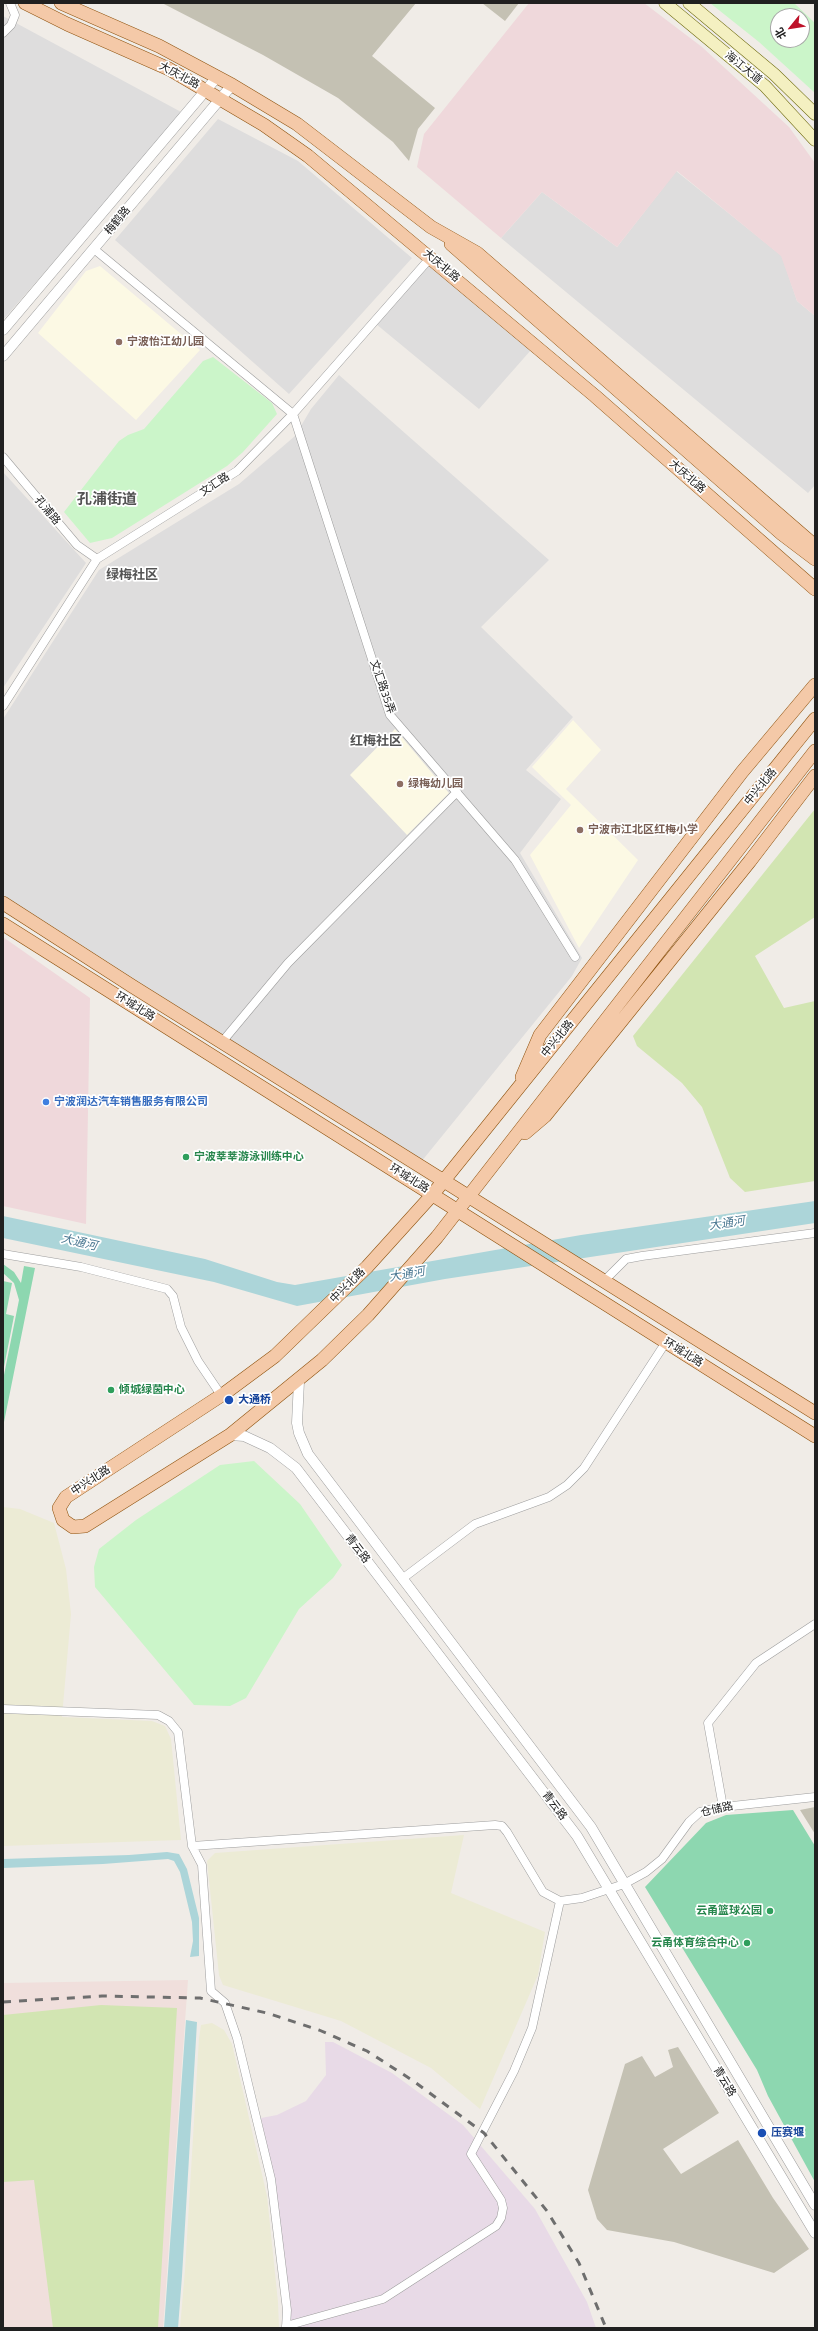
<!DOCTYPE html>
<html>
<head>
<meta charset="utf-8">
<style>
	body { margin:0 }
	#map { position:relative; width:818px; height:2331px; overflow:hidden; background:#f0ece7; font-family:"Titillium Web","Noto Sans SC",sans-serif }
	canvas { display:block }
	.frame { position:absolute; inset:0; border:4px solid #202020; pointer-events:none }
	.north { position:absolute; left:770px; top:8px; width:40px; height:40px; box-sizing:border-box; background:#fff; border:1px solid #a6a6a6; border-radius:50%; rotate:240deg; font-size:11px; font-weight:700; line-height:16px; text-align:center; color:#202020 }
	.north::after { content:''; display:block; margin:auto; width:14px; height:18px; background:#be122a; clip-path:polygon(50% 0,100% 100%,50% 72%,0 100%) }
</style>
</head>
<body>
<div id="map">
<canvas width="818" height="2331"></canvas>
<div class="frame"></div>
<div class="north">北</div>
</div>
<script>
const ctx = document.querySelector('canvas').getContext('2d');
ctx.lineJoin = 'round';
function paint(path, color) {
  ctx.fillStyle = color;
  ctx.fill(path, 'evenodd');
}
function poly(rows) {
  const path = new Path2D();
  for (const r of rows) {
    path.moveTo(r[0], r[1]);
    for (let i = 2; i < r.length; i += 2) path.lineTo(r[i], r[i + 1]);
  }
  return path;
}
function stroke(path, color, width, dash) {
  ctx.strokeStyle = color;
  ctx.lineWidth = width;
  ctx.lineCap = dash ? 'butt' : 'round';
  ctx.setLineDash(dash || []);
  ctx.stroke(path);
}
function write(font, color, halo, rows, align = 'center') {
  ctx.font = font + ' "Titillium Web","Noto Sans SC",sans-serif';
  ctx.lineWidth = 3.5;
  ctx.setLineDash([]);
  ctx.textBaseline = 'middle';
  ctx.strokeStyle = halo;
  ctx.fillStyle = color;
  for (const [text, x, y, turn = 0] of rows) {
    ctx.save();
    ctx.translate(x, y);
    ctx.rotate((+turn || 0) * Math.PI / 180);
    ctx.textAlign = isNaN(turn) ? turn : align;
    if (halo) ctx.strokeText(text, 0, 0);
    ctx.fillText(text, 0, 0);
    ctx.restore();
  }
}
paint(poly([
	[3,16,183,113,3,320],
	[218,119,298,161,412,258,289,394,115,240],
	[676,171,782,256,797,301,815,316,815,485,808,493,501,238,542,192,617,247],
	[430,263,531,350,479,409,376,324],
	[339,375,549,560,481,627,573,717,526,770,561,799,520,853,582,958,572,976,421,1162,3,895,3,719,99,570,239,484,295,436,311,409],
	[3,472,86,563,3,688]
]), '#dedddd');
paint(poly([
	[529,3,644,3,702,47,789,127,815,163,815,316,797,301,781,256,677,171,617,247,542,192,501,238,417,167,424,134],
	[3,937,90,998,86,1224,3,1206]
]), '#efd8db');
paint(poly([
	[325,2042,333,2042,392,2073,463,2125,535,2209,587,2302,596,2328,291,2328,276,2189,261,2118,277,2115,306,2101,326,2075]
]), '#e8dae7');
paint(poly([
	[100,266,200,350,136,420,38,333,86,271],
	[573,720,601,750,566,789,638,860,579,948,530,855,571,805,532,767],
	[395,729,449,793,407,835,350,775]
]), '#fcf9e4');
paint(poly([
	[188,1980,163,2328,3,2328,3,1983]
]), '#f0dfdc');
paint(poly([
	[162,3,416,3,372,56,435,108,418,129,409,161,393,142,338,98,263,55],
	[482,3,519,3,505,21],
	[815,1807,815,1834,800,1810],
	[678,2047,719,2113,663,2149,681,2174,738,2140,773,2198,809,2249,774,2273,674,2242,607,2230,597,2219,588,2190,625,2064,642,2056,655,2077,673,2067,668,2050]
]), '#c4c1b3');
paint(poly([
	[3,1507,20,1509,54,1523,66,1569,71,1614,62,1717,152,1721,165,1726,171,1739,181,1840,3,1846],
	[464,1835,451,1893,545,1932,538,1975,480,2109,431,2068,341,2021,223,1985,219,1975,207,1861,215,1853],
	[212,2023,224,2030,232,2044,267,2196,278,2302,279,2328,180,2328,185,2270,199,2038,201,2025]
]), '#ecebd5');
paint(poly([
	[815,809,815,917,755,956,784,1008,815,1001,815,1181,745,1192,730,1178,702,1107,682,1083,637,1046,633,1036],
	[101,2005,177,2008,158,2328,53,2328,34,2180,3,2182,3,2015]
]), '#d2e5b2');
paint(poly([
	[710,3,794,3,815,23,815,93,759,42],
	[778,16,802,16,802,40,778,40],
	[213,357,272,403,277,414,243,452,227,466,112,538,90,543,64,512,119,441,128,435,144,429,203,361],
	[254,1461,300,1504,342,1565,333,1578,299,1609,246,1698,230,1706,194,1705,95,1587,94,1567,99,1549,136,1520,220,1465]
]), '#cbf5c9');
paint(poly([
	[3,1264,14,1272,21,1283,24,1266,35,1268,3,1427,3,1380,19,1300,14,1283,3,1273],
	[3,1281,12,1283,6,1314,14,1316,3,1372],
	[793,1810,815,1846,815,2182,768,2096,757,2070,645,1887,706,1823,726,1815]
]), '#8dd7b0');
paint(poly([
	[815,1201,815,1223,445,1279,297,1306,214,1282,3,1238,3,1216,205,1259,277,1282,295,1285,581,1235],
	[167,1852,179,1854,187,1869,199,1918,199,1956,190,1957,193,1941,192,1922,180,1872,174,1861,168,1859,103,1864,3,1868,3,1859,129,1855],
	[186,2020,197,2022,182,2276,178,2328,164,2328]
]), '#acd5d9');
const minor = poly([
	[3,33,11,25,15,15,10,3],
	[94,249,293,414,390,715,515,860,575,957],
	[3,457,77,545,97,559],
	[3,706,97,559,237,471,293,414,431,257],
	[222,1042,288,963,457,792],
	[3,1254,81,1267,167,1289,173,1296,181,1327,198,1361,221,1395],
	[604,1281,626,1259,642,1256,815,1233],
	[402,1579,475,1524,549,1497,567,1485,584,1468,666,1342],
	[3,1709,158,1715,169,1721,178,1732,192,1846,495,1825,502,1826,507,1832,543,1892,560,1901,582,1898,624,1884,646,1872,662,1859,689,1822,700,1812,723,1807,815,1797],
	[723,1807,708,1723,756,1663,815,1624],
	[192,1846,202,1865,211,1991,225,2003,237,2038,271,2179,287,2310,286,2328],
	[286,2326,383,2299,496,2226,501,2218,503,2208,501,2200,471,2154,514,2071,532,2028,560,1901]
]);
const tertiary = poly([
	[3,330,217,77],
	[3,356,232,85],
	[299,1381,297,1423,299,1433,308,1454,591,1827,815,2205],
	[230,1435,244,1436,270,1448,296,1468,577,1836,815,2233]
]);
const secondary = poly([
	[665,3,765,86,815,140],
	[689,3,774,74,815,114]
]);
const primary = poly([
	[25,3,67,24,169,69,264,125,308,156,595,396,815,589],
	[61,3,159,46,232,85,297,124,431,227,477,253,815,546],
	[451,244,782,534,815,559],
	[815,719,433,1194,367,1267,275,1356,225,1393,66,1497,59,1508,63,1520,73,1527,85,1526,230,1435,322,1360,368,1315,437,1237,815,751],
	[3,903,132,986,815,1413],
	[3,924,815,1436],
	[522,1077,540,1035,742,772,815,685],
	[525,1133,545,1116,750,861,815,776]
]);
stroke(minor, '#9d9d9d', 9);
stroke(tertiary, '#9d9d9d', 11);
stroke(secondary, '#6f6c0f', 13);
stroke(primary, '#8e520e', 14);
stroke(minor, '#fff', 8);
stroke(tertiary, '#fff', 10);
stroke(secondary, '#f4f0c1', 12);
stroke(primary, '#f4c9a8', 13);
stroke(poly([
	[3,2002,102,1996,200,1998,267,2013,319,2030,367,2051,412,2080,484,2133,547,2211,579,2263,606,2328]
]), '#6e6e6e', 3, [8, 8]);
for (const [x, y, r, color] of [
	[119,342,4,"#8d6e63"],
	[400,784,4,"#8d6e63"],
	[580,830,4,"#8d6e63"],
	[46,1102,4,"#3f7fe0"],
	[186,1157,4,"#2e9e5b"],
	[111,1390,4,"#2e9e5b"],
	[229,1400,5,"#1a4fb4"],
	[770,1911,4,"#2e9e5b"],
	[747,1943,4,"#2e9e5b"],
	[762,2133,5,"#1a4fb4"]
]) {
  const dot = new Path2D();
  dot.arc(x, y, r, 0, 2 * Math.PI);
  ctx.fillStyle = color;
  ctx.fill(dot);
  stroke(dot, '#fff', 1.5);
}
write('11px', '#202020', '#fff', [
	["海江大道",743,68,39],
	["大庆北路",179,76,28],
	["梅鹤路",118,221,-50],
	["大庆北路",441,266,40],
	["大庆北路",687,477,41],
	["文汇路",215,485,-33],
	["孔浦路",47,511,50],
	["文汇路35弄",382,687,71],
	["中兴北路",761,787,-51],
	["环城北路",135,1007,32],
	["中兴北路",558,1039,-51],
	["环城北路",409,1179,32],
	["中兴北路",348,1286,-45],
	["环城北路",683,1353,32],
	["中兴北路",91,1481,-33],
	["青云路",357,1549,53],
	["青云路",554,1806,53],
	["仓储路",717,1810,-13],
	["青云路",724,2082,59]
]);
write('bold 11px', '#785e54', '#fff', [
	["宁波怡江幼儿园",127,342],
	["绿梅幼儿园",408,784],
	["宁波市江北区红梅小学",588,830]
], 'left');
write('bold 11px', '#366cbe', '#fff', [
	["宁波润达汽车销售服务有限公司",54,1102]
], 'left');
write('bold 11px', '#27864d', '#fff', [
	["宁波莘莘游泳训练中心",194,1157],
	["倾城绿茵中心",119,1390],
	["云甬篮球公园",762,1911,"right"],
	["云甬体育综合中心",739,1943,"right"]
], 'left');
write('bold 11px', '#164399', '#fff', [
	["大通桥",238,1400],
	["压赛堰",771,2133]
], 'left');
write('italic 12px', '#4a7791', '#fff', [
	["大通河",727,1224,-8],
	["大通河",79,1243,13],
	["大通河",407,1275,-10]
]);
write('bold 13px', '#535353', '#fff', [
	["绿梅社区",132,576],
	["红梅社区",376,742]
]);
write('bold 15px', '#535353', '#fff', [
	["孔浦街道",107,500]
]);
</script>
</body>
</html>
